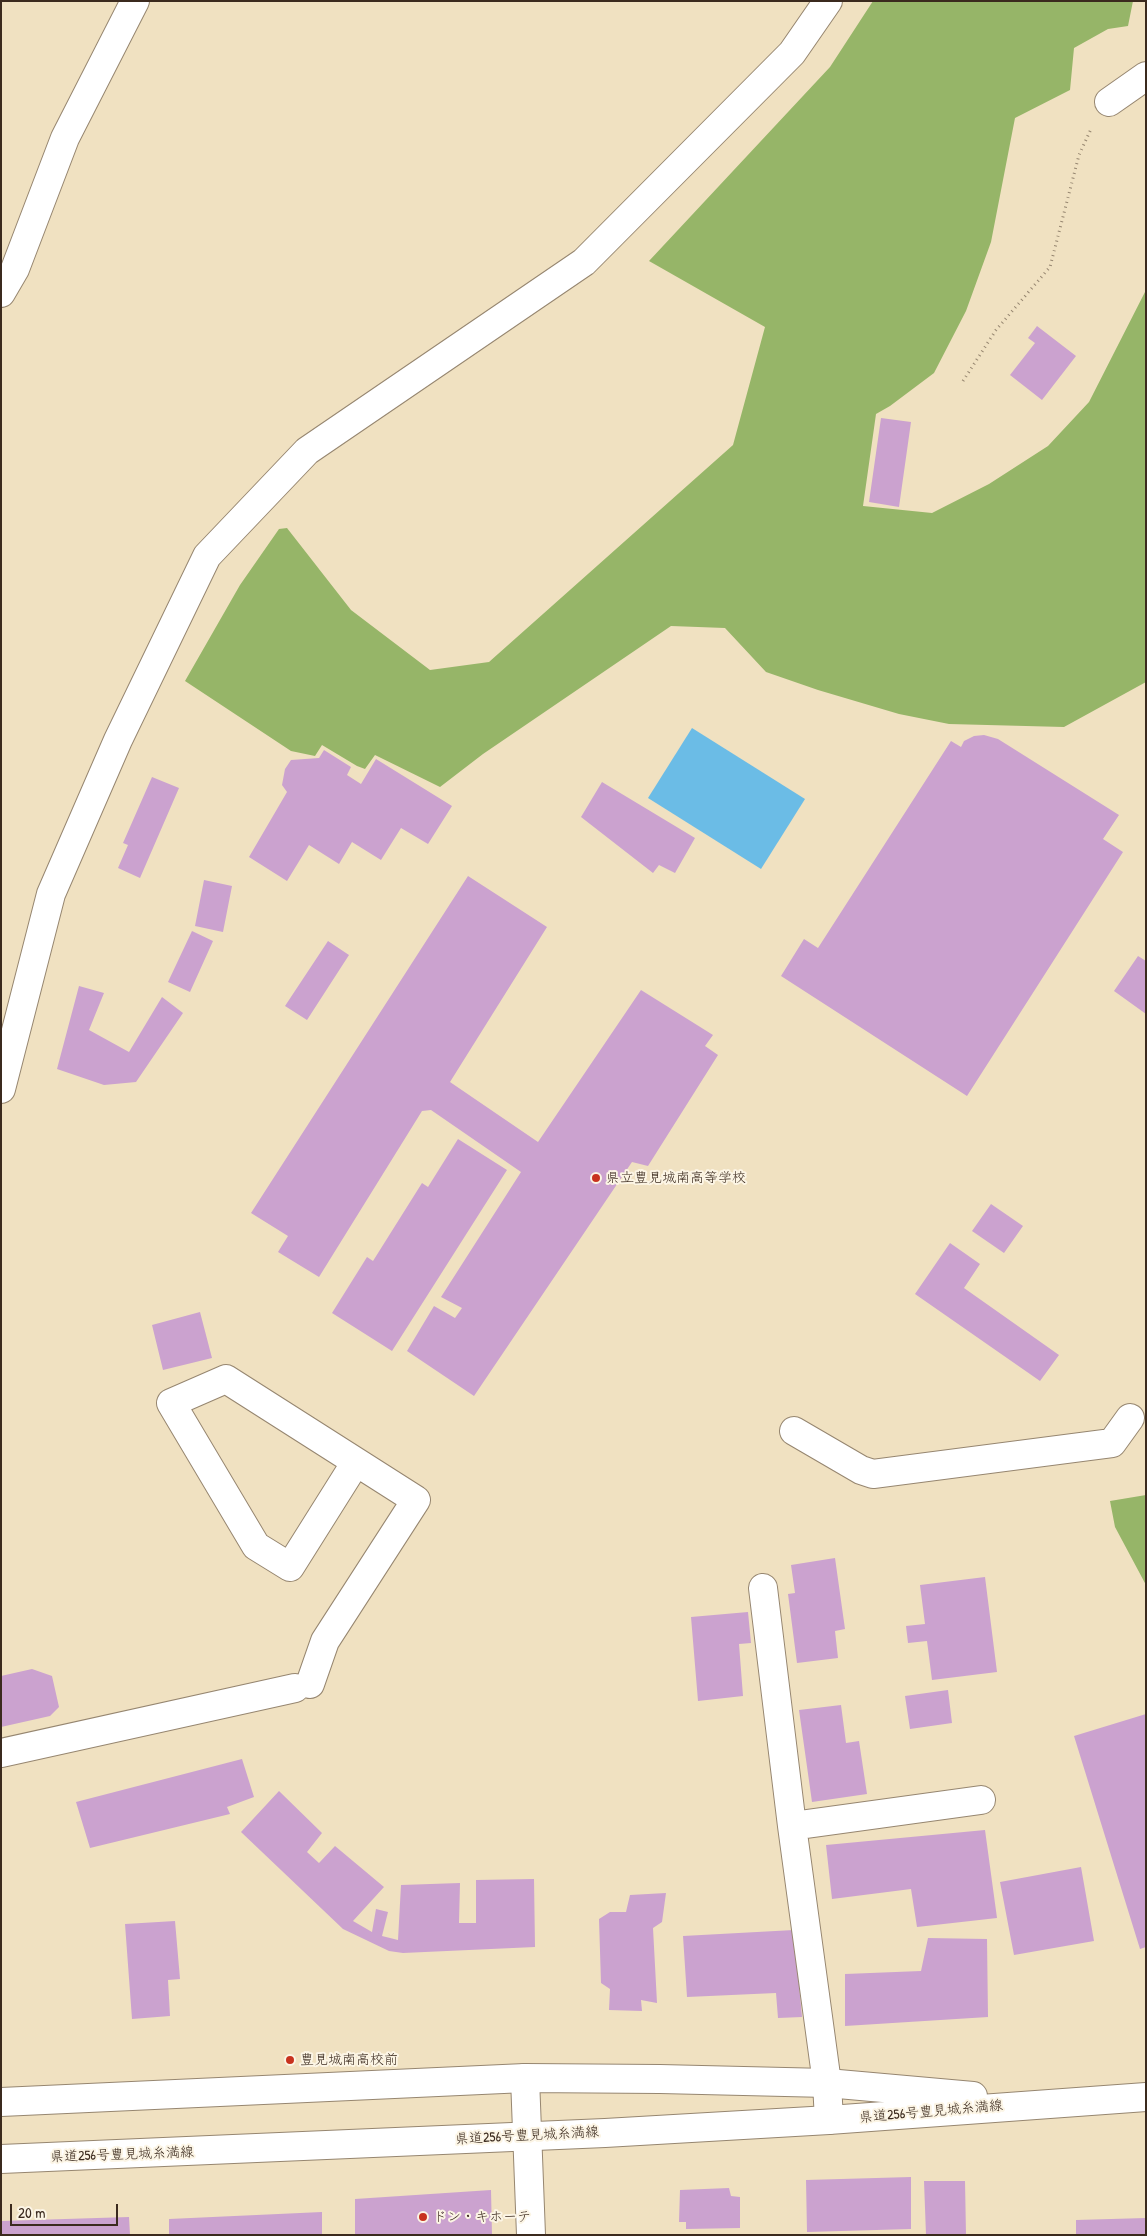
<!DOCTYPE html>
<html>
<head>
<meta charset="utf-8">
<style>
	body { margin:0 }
	#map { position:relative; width:1147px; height:2236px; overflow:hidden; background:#f0e1c1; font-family:"Patrick Hand",sans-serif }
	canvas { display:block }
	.frame { position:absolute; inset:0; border:2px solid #3b2a1e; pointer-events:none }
	.scale { position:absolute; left:10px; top:2204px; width:108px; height:22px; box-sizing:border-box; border:2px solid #3b2a1e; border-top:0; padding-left:6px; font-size:15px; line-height:18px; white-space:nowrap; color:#3b2a1e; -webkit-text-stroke:4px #fcf5e5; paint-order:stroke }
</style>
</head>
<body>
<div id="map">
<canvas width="1147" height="2236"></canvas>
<div class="frame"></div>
<div class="scale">20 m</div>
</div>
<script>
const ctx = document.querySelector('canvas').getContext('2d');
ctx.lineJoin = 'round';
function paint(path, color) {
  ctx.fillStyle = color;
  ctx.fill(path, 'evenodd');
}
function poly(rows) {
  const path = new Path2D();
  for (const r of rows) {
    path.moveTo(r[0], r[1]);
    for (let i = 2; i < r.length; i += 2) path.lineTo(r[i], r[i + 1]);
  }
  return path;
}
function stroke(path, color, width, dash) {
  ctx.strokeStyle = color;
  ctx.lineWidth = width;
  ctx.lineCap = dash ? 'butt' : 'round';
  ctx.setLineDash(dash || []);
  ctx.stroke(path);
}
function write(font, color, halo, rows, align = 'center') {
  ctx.font = font + ' "Patrick Hand","Klee One",sans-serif';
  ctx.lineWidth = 4;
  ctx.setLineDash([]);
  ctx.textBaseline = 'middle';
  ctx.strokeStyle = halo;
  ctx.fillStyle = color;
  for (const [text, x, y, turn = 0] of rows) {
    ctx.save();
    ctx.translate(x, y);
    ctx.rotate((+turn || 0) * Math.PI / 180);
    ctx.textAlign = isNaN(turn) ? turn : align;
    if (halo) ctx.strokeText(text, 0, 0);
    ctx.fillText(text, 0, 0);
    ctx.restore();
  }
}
paint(poly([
	[873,1,1133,1,1128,26,1108,29,1074,48,1070,90,1015,118,991,242,966,311,934,373,890,406,876,414,863,506,932,513,989,484,1048,446,1089,402,1146,290,1146,682,1064,727,949,724,899,714,818,690,766,672,725,628,671,626,483,754,440,787,375,755,365,769,357,766,322,745,315,756,291,751,185,681,240,585,279,529,287,528,351,610,430,670,489,662,733,445,765,327,649,261,830,67],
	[1146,1495,1146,1585,1115,1527,1110,1501]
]), '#96b568');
paint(poly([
	[692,728,805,799,761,869,648,798]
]), '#6bbce6');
paint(poly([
	[1037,326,1076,356,1042,400,1010,375,1035,343,1028,338],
	[881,418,911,422,899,507,869,502],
	[984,735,998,739,1119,815,1103,839,1123,852,967,1096,781,976,804,939,818,948,951,741,961,747,964,741,974,736],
	[324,750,351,767,347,775,361,784,376,759,452,806,428,844,401,828,381,860,352,842,339,864,309,845,287,881,249,857,287,792,282,785,285,769,291,760,319,758],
	[152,777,179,788,140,878,118,868,128,845,123,843],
	[602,782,695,838,675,873,659,865,653,873,581,817],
	[468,876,547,927,450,1082,538,1142,641,990,713,1035,705,1046,718,1055,648,1166,632,1162,474,1396,407,1351,434,1306,455,1318,462,1308,441,1297,521,1172,431,1110,422,1111,319,1277,278,1252,288,1236,251,1213],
	[204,880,232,886,223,932,195,926],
	[192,931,213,941,190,992,168,982],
	[328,941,349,955,307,1020,285,1006],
	[1138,956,1146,961,1146,1014,1114,991],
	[79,986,104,993,89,1030,129,1052,162,997,183,1013,136,1082,104,1085,57,1069],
	[458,1139,507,1170,392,1351,332,1313,367,1257,373,1261,422,1183,428,1187],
	[991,1204,1023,1226,1004,1253,972,1231],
	[950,1243,980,1264,964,1288,1059,1355,1040,1381,915,1294],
	[200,1312,212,1358,163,1370,152,1325],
	[835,1558,845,1629,835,1631,838,1658,797,1663,788,1594,795,1593,791,1565],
	[985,1577,997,1672,932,1680,927,1641,908,1643,906,1626,925,1624,920,1585],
	[748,1612,751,1643,739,1644,743,1696,698,1701,691,1617],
	[32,1669,52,1676,59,1707,50,1716,1,1727,1,1676],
	[948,1690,952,1723,910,1729,905,1696],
	[841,1705,846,1743,859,1741,867,1794,812,1802,799,1710],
	[1146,1714,1146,1947,1140,1949,1074,1736],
	[242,1759,254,1797,227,1807,230,1814,90,1848,76,1802],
	[279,1791,322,1833,307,1852,319,1863,335,1846,384,1887,353,1921,372,1932,376,1909,388,1912,382,1936,398,1940,401,1885,460,1883,459,1923,476,1923,476,1880,534,1879,535,1947,403,1953,389,1951,343,1929,241,1832],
	[985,1830,997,1918,917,1927,911,1889,832,1899,826,1845],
	[1081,1867,1094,1941,1014,1955,1000,1882],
	[666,1893,662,1922,653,1928,657,2003,641,2000,642,2011,609,2010,610,1989,601,1983,599,1919,610,1912,626,1912,630,1895],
	[175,1921,180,1979,168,1980,170,2016,132,2019,125,1924],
	[794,1930,802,2017,778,2018,776,1993,687,1997,683,1936],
	[928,1938,987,1939,988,2017,845,2026,845,1974,921,1971],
	[911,2177,911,2229,807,2232,806,2180],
	[924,2181,965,2181,966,2235,926,2235],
	[729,2188,731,2196,740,2197,740,2228,686,2229,686,2222,679,2222,680,2190],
	[491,2190,492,2235,355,2235,355,2199],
	[322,2212,322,2235,169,2235,169,2219],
	[129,2217,130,2235,1,2235,1,2221],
	[1146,2218,1146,2235,1076,2235,1076,2220]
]), '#cba2cf');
const minor = poly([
	[1109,102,1146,76],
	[1,293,15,269,65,138,135,1],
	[1,1089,51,894,118,740,207,556,307,451,584,262,792,53,828,1],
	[794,1431,861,1470,873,1474,1112,1443,1130,1418],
	[763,1588,792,1826,827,2083,829,2120],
	[310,1684,325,1641,416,1500,226,1379,171,1403,256,1546,290,1567,356,1462],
	[1,1753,295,1688],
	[792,1826,981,1800],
	[525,2078,531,2235]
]);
const major = poly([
	[1,2102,525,2078,660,2079,827,2083,973,2096],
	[1,2159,605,2133,829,2120,1146,2097]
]);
stroke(minor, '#968670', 30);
stroke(major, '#968670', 30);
stroke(poly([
	[963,381,996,330,1050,267,1079,155,1091,129]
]), '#968670', 3, [1, 4]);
stroke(minor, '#fff', 28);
stroke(major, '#fff', 28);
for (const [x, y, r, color] of [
	[596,1178,5,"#c8321e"],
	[290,2060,5,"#c8321e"],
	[423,2217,5,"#c8321e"]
]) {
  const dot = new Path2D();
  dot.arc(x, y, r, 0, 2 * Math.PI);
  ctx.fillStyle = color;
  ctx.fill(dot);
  stroke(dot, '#fcf5e5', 2);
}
write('14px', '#3b2a1e', '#fcf5e5', [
	["県立豊見城南高等学校",606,1178],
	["豊見城南高校前",300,2060],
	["ドン・キホーテ",433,2217]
], 'left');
write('14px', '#3b2a1e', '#fcf5e5', [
	["県道256号豊見城糸満線",931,2112,-5],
	["県道256号豊見城糸満線",527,2136,-3],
	["県道256号豊見城糸満線",122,2155,-2]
]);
</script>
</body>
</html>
